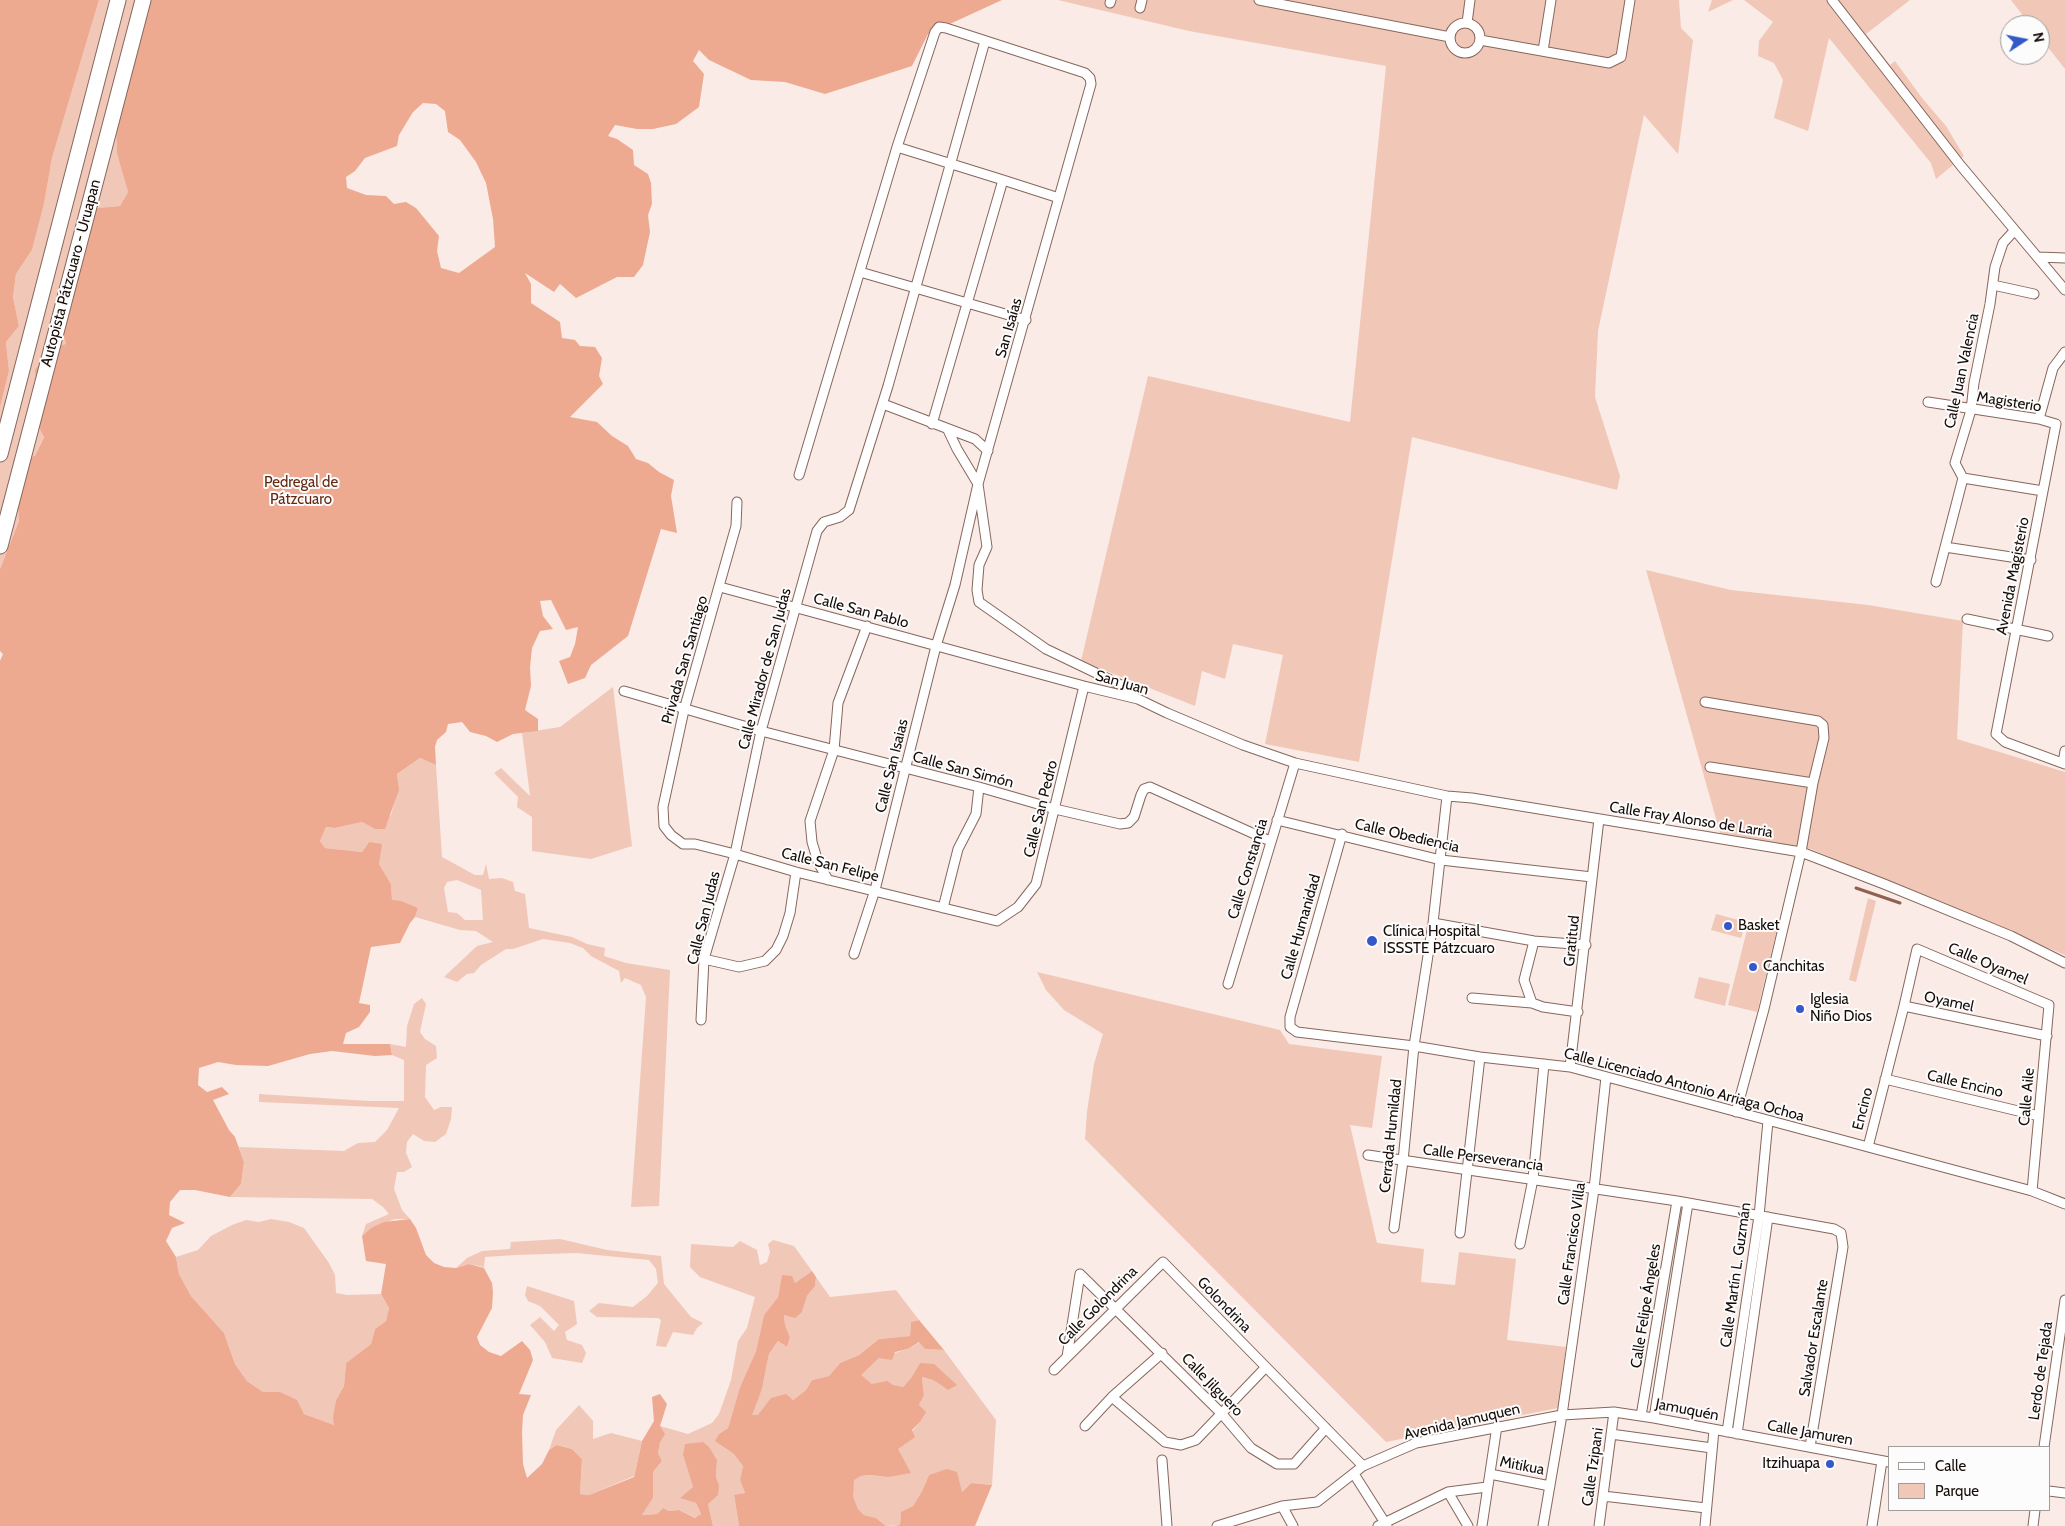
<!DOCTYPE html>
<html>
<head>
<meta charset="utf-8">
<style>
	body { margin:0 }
	#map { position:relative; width:2065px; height:1526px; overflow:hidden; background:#faebe6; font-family:Cabin,sans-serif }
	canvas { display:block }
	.legend { position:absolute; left:1888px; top:1446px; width:162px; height:65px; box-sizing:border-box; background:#fcfcfc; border:1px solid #a09c9a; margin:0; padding:6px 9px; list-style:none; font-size:15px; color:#160b07 }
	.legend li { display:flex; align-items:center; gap:10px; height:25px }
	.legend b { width:25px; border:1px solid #a09c9a }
	.north { position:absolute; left:2000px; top:15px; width:50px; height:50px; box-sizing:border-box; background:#fcfcfc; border:1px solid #a09c9a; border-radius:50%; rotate:79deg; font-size:14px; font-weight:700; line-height:20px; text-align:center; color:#160b07 }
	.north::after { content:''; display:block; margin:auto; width:18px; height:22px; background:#3558c8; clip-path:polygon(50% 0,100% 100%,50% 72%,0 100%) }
</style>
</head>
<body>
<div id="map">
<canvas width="2065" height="1526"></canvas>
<ul class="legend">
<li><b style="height:6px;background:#fff"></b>Calle</li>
<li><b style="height:14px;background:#f1c7b8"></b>Parque</li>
</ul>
<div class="north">N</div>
</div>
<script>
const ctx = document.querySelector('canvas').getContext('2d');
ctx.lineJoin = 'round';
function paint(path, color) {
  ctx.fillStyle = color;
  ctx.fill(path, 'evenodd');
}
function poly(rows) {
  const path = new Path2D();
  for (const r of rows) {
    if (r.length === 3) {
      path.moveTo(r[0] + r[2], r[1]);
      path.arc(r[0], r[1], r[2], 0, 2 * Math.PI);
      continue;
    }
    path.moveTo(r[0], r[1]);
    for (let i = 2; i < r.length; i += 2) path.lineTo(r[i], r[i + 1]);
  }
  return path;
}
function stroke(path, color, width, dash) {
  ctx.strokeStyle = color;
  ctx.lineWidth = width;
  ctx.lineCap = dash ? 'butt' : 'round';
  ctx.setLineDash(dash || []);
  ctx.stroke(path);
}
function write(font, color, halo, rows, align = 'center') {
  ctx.font = font + ' Cabin,sans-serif';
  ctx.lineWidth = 4;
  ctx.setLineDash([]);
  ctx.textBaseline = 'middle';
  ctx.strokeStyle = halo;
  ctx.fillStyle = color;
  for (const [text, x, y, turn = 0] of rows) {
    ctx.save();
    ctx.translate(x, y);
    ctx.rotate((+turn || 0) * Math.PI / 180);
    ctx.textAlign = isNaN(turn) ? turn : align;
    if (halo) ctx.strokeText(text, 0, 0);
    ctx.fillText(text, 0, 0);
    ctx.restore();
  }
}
paint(poly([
	[99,0,149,0,123,173,128,192,120,206,86,209,58,320,66,344,39,403,36,422,44,436,17,496,19,521,0,569,0,407,9,371,6,342,19,326,13,297,16,274,32,250,44,204,52,158],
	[1058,0,1679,0,1681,28,1693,40,1678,154,1644,115,1598,331,1595,397,1620,476,1617,490,1412,437,1359,762,1265,744,1283,655,1233,644,1225,679,1202,671,1195,706,1081,661,1148,376,1350,422,1386,66,1189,31],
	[1712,0,1733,0,1708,12],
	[1744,0,1910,0,1866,34,1890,65,1895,61,1922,98,1946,126,1964,156,1936,179,1931,163,1829,38,1808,131,1774,118,1783,80,1774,63,1758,56,1759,41,1773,22],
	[2011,0,2065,0,2065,69,2040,37,2040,25,2030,25],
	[1646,570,1731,590,1868,605,1963,621,1957,739,2065,772,2065,955,1811,849,1720,833],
	[613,687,632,846,591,859,532,851,532,817,517,807,518,797,494,773,501,768,530,796,522,733,560,727],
	[420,758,436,765,442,857,475,875,483,875,486,864,489,879,502,878,513,882,515,891,525,894,529,928,572,937,587,944,605,948,604,956,626,963,670,970,659,1206,631,1207,646,997,641,985,625,978,621,983,619,971,591,956,583,948,570,943,543,939,513,949,506,949,481,965,474,973,467,974,457,982,444,977,477,946,493,942,476,931,460,930,415,917,418,908,392,901,391,884,379,864,369,842,362,852,325,848,320,841,326,827,335,828,362,822,375,829,391,815,398,790,397,774],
	[457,880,481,890,483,920,465,920,457,913,448,912,444,888,447,882],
	[1868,898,1876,901,1856,982,1849,980],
	[1716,914,1746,922,1741,938,1711,930],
	[1749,922,1777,929,1757,1012,1728,1005],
	[1037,972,1280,1030,1289,1044,1382,1056,1372,1128,1350,1125,1377,1243,1424,1249,1421,1282,1455,1285,1459,1252,1516,1259,1507,1340,1566,1347,1558,1408,1386,1442,1085,1139,1087,1112,1094,1064,1103,1034,1064,1010,1046,990],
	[1699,977,1730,984,1725,1006,1694,998],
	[422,998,426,1004,420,1032,425,1039,436,1046,437,1058,426,1065,425,1097,434,1110,441,1107,452,1107,451,1119,446,1134,435,1142,424,1141,413,1134,407,1142,406,1153,412,1167,404,1172,397,1172,394,1189,402,1210,410,1219,395,1219,371,1228,362,1236,366,1224,389,1214,383,1207,372,1199,230,1197,241,1184,244,1162,239,1147,344,1151,358,1143,375,1142,387,1130,399,1108,259,1102,259,1094,369,1101,404,1101,404,1060,392,1055,390,1044,406,1047,407,1026,414,1004],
	[271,1219,289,1222,304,1228,329,1263,335,1275,336,1293,347,1295,381,1294,389,1308,386,1321,375,1329,371,1344,346,1363,344,1386,336,1400,334,1425,304,1414,280,1392,263,1392,247,1381,235,1364,224,1333,191,1296,179,1274,176,1257,198,1250,211,1236,232,1225,246,1220,259,1222],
	[560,1239,607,1250,661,1256,664,1284,691,1317,703,1323,697,1328,693,1335,673,1332,666,1347,656,1346,661,1320,658,1318,597,1317,589,1311,599,1303,633,1307,647,1296,658,1283,656,1269,649,1260,576,1253,516,1255,485,1257,484,1267,469,1264,456,1268,467,1258,482,1251,510,1249,511,1242],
	[773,1240,794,1246,812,1271,795,1283,782,1276,778,1297,764,1315,756,1351,740,1387,728,1428,719,1434,743,1466,740,1480,745,1493,734,1496,739,1526,713,1526,708,1504,719,1485,716,1477,717,1461,683,1455,693,1487,681,1498,696,1503,701,1514,696,1518,679,1510,669,1511,663,1508,657,1514,642,1515,653,1498,653,1472,662,1461,658,1453,660,1426,688,1434,712,1423,719,1414,731,1380,738,1341,747,1328,755,1297,700,1277,690,1267,691,1244,733,1247,740,1241,757,1250,760,1265,767,1262,770,1252,768,1244],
	[816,1277,830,1297,896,1290,919,1320,911,1322,910,1336,879,1339,859,1355,840,1363,829,1376,812,1380,806,1390,793,1400,758,1415,751,1415,762,1389,769,1354,778,1341,787,1347,790,1337,785,1325,784,1315,802,1312,807,1296,815,1286],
	[527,1286,574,1301,577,1324,565,1332,567,1340,582,1345,586,1353,582,1363,552,1358,545,1342,530,1325,540,1317,554,1331,559,1325,540,1306,528,1301,525,1295],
	[920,1342,925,1349,944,1350,996,1420,992,1485,971,1483,962,1492,929,1475,922,1491,913,1506,901,1513,900,1525,886,1526,876,1518,864,1515,858,1509,853,1496,853,1480,861,1476,870,1475,888,1477,898,1449,920,1422,919,1405,924,1394,922,1377,933,1380,948,1390,920,1363,911,1378,903,1387,872,1384,860,1375,879,1358,908,1349],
	[579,1405,593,1421,593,1439,611,1433,642,1441,634,1476,589,1495,580,1494,582,1459,572,1449,558,1445,549,1450,556,1430]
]), '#f1c7b8');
paint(poly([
	[0,0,99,0,52,158,44,204,32,250,16,274,13,297,19,326,6,342,9,371,0,407],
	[149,0,1002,0,928,34,912,66,825,94,785,82,751,80,709,60,699,50,693,61,704,74,699,107,676,124,653,129,637,129,615,125,608,136,617,139,633,150,634,165,648,174,651,183,652,204,648,215,650,232,643,265,634,277,617,277,576,298,560,284,554,292,525,273,531,284,531,303,560,322,562,338,575,340,580,346,595,347,602,358,599,376,603,384,570,417,597,422,612,436,628,446,636,459,648,463,659,472,674,480,671,496,677,533,661,529,628,636,591,665,585,678,568,684,559,661,570,657,575,644,578,627,566,630,551,600,540,601,543,616,553,629,540,631,532,648,530,667,531,686,525,710,538,719,538,731,513,734,497,742,486,736,470,732,462,722,448,724,446,732,437,740,435,747,436,765,420,758,397,774,399,790,385,829,375,829,362,822,335,828,326,827,320,841,325,848,362,852,369,842,382,844,379,864,391,884,392,900,401,901,418,908,415,917,410,923,400,943,371,947,359,1003,370,1005,370,1012,359,1027,346,1033,343,1044,390,1044,392,1055,375,1056,332,1051,310,1054,268,1066,236,1065,218,1062,199,1068,198,1085,207,1092,222,1087,229,1094,213,1100,229,1130,235,1137,244,1162,241,1184,230,1197,195,1190,180,1190,170,1202,169,1215,185,1223,172,1228,166,1241,176,1257,179,1274,191,1296,224,1333,235,1364,247,1381,263,1392,280,1392,297,1400,304,1414,334,1425,333,1418,336,1400,344,1386,346,1363,371,1344,375,1329,386,1321,389,1308,381,1294,386,1264,366,1261,362,1236,371,1228,384,1222,410,1219,416,1228,426,1255,434,1263,444,1267,456,1268,469,1264,484,1268,492,1283,493,1292,492,1308,477,1337,480,1345,489,1352,501,1356,522,1341,530,1350,533,1360,519,1394,531,1395,523,1415,522,1432,523,1464,527,1478,542,1464,549,1450,557,1445,572,1449,582,1459,580,1494,589,1495,634,1477,642,1441,654,1421,652,1397,660,1394,667,1404,660,1426,665,1434,660,1442,658,1453,662,1461,653,1472,653,1498,642,1515,657,1514,663,1508,669,1511,679,1510,695,1518,701,1514,696,1503,680,1498,693,1487,683,1455,685,1444,703,1442,709,1447,717,1460,716,1477,719,1485,718,1495,708,1504,713,1526,0,1526,0,661,3,654,0,651,0,569,19,521,17,496,23,459,35,456,44,437,36,422,39,403,35,370,50,349,66,344,58,320,86,209,120,206,128,192,117,153,116,111],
	[423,103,436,104,445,111,448,132,460,140,476,162,486,183,493,219,495,247,459,273,441,268,437,251,439,236,416,208,406,202,394,204,386,196,366,195,347,188,346,177,355,171,365,158,397,146,399,135,413,112],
	[812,1271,816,1277,815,1286,807,1296,802,1312,795,1318,784,1315,785,1325,790,1337,787,1347,778,1341,769,1354,762,1389,752,1415,758,1415,771,1398,786,1394,793,1400,806,1390,812,1380,829,1376,840,1363,859,1355,879,1339,910,1336,911,1322,919,1320,944,1350,925,1349,919,1342,908,1349,895,1352,892,1360,879,1358,861,1375,872,1384,887,1381,893,1385,903,1387,911,1378,920,1363,934,1364,957,1385,948,1390,933,1380,922,1377,924,1395,919,1405,926,1412,920,1422,912,1430,915,1437,898,1449,911,1473,888,1477,870,1475,861,1476,854,1480,853,1496,858,1509,864,1515,876,1518,886,1526,739,1526,734,1495,745,1493,740,1480,743,1466,733,1453,715,1441,719,1434,728,1428,740,1387,756,1351,764,1315,778,1297,782,1275,792,1276,795,1283],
	[947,1469,957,1472,962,1492,971,1483,992,1485,975,1526,893,1526,900,1525,901,1512,913,1506,922,1491,929,1475]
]), '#edaa91');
stroke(poly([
	[1856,888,1900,903]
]), '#90604e', 3);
const street = poly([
	[1259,0,1450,37],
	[1832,0,1961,166,2065,290],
	[1110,3,1111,0],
	[1140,8,1142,0],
	[1465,38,15],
	[1467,23,1470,0],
	[1480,40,1609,63,1621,57,1630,0],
	[1543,51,1551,0],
	[897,147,1003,180],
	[2038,257,2065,258],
	[860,272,1026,320],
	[1993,285,2034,294],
	[1928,402,2039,419,2056,424,1996,734,2005,742,2065,764],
	[883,404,975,439,988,451],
	[2039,419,2053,368,2065,352],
	[932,424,1003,180,1059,198],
	[948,430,957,449,978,484,987,547,979,565,977,590,979,602,1046,649,1121,685,1134,696],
	[799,475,897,147,935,32,939,27,946,28,1085,73,1090,78,1091,84,978,484,955,585,936,646,875,890,854,954],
	[1963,478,2043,491],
	[737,502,736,526,684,710,663,807,664,826,671,835,683,844,695,844,735,854,796,872,997,921,1018,907,1036,884,1084,686],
	[1945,547,2031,560],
	[1936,582,1963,478,1955,463,1971,410,1974,383,1990,304,1995,267,2003,243,2014,231],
	[720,587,1084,686,1138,699,1167,713,1243,745,1295,763,1447,796,1472,798,1801,852,1884,884,2011,936,2065,963],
	[1967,619,2048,636],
	[624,691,761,731,979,787,1055,809,1120,824,1128,823,1134,817,1141,795,1144,789,1150,787,1270,841],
	[1705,702,1818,721,1823,725,1824,738,1813,783,1801,852,1764,1009,1736,1112],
	[2063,763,2065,751],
	[1710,767,1813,783],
	[1277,820,1441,860,1592,877],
	[1342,834,1290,1017,1290,1027,1297,1032,1414,1046,1480,1057,1570,1067,2032,1191,2065,1204],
	[828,880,818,862,812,842,810,821,834,750,838,703,867,626],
	[943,908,958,849,976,814,979,787],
	[1433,923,1534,941,1586,945],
	[1534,941,1524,980,1532,1003,1543,1007,1578,1012],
	[704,959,739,967,765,961,776,950,783,936,790,913,796,872],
	[1228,984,1295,763],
	[1472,998,1532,1003],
	[1904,1006,2047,1036],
	[701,1020,704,959,735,854,761,731,817,531,824,522,840,517,849,510,888,386,985,41],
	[1570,1067,1599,819],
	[1885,1079,2039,1116],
	[1868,1147,1904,1006,1917,949,2049,1005,2032,1191],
	[1368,1155,1677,1201,1834,1229,1841,1233,1843,1247,1810,1447],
	[1394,1228,1403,1161,1414,1046,1433,923,1447,796],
	[1460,1233,1480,1057],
	[1520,1244,1533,1179,1544,1064],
	[1080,1274,1222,1414,1251,1448,1277,1464,1294,1464,1326,1428],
	[1067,1357,1080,1274],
	[1054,1370,1163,1262,1363,1466],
	[1112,1397,1165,1442,1181,1445,1196,1440,1265,1368],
	[1641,1416,1677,1201],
	[1654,1418,1688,1203],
	[1085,1426,1112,1397,1162,1353],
	[1727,1432,1759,1216,1768,1121],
	[1611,1434,1712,1448],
	[1737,1434,1768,1217],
	[2044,1447,2065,1300],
	[1162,1460,1167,1526],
	[1354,1474,1387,1526],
	[1490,1474,1550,1486],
	[2049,1491,2065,1493],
	[1448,1492,1468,1526],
	[1603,1496,1706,1508],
	[1282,1506,1293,1526],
	[1217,1526,1282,1506,1317,1502,1363,1466,1416,1443,1562,1415,1614,1412,1654,1418,1889,1462],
	[1378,1526,1448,1492,1487,1487],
	[1482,1526,1497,1426],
	[1543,1526,1562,1415,1594,1189,1606,1077],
	[1599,1526,1614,1412],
	[1705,1526,1714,1430],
	[1872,1526,1882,1461],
	[2033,1526,2035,1510]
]);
const highway = poly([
	[0,454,118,0],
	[0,546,143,0]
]);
stroke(street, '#86675c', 11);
stroke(highway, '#86675c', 17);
stroke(street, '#fff', 9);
stroke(highway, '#fff', 15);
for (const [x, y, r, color] of [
	[1728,926,5,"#3558c8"],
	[1372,941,6,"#3558c8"],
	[1753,967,5,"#3558c8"],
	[1800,1009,5,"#3558c8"],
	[1830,1464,5,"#3558c8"]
]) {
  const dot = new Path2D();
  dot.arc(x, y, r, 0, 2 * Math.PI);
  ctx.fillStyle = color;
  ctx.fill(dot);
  stroke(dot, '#fcfcfc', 2);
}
write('15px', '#160b07', '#fcfcfc', [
	["Autopista Pátzcuaro - Uruapan",71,273,-75],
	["San Isaías",1009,328,-74],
	["Calle Juan Valencia",1962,371,-78],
	["Magisterio",2009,402,9],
	["Avenida Magisterio",2013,576,-79],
	["Calle San Pablo",861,611,15],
	["Privada San Santiago",685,660,-74],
	["Calle Mirador de San Judas",765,669,-75],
	["San Juan",1122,683,16],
	["Calle San Isaias",892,766,-76],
	["Calle San Simón",963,770,15],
	["Calle San Pedro",1041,809,-76],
	["Calle Fray Alonso de Larria",1691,820,9],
	["Calle Obediencia",1407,836,13],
	["Calle San Felipe",830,865,14],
	["Calle Constancia",1248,869,-73],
	["Calle San Judas",704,918,-76],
	["Calle Humanidad",1301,927,-74],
	["Gratitud",1572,941,-84],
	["Calle Oyamel",1988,964,23],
	["Oyamel",1949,1002,12],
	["Calle Encino",1965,1084,13],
	["Calle Licenciado Antonio Arriaga Ochoa",1684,1085,15],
	["Calle Aile",2027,1097,-85],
	["Encino",1863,1109,-76],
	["Cerrada Humildad",1391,1136,-84],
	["Calle Perseverancia",1483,1158,8],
	["Calle Francisco Villa",1572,1244,-82],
	["Calle Martín L. Guzmán",1736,1275,-82],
	["Golondrina",1224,1305,46],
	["Calle Golondrina",1098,1306,-45],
	["Calle Felipe Ángeles",1646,1306,-81],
	["Salvador Escalante",1814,1338,-81],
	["Lerdo de Tejada",2041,1371,-82],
	["Calle Jilguero",1212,1385,46],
	["Jamuquén",1687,1410,11],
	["Avenida Jamuquen",1462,1422,-13],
	["Calle Jamuren",1810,1433,10],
	["Mitikua",1522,1466,11],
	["Calle Tzipani",1593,1467,-82]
]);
write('15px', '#652911', '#fcfcfc', [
	["Pedregal de",301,483],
	["Pátzcuaro",301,500]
]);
write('15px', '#160b07', '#fcfcfc', [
	["Basket",1738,926],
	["Clínica Hospital",1383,932],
	["ISSSTE Pátzcuaro",1383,949],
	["Canchitas",1763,967],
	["Iglesia",1810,1000],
	["Niño Dios",1810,1017],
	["Itzihuapa",1820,1464,"right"]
], 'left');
</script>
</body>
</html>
